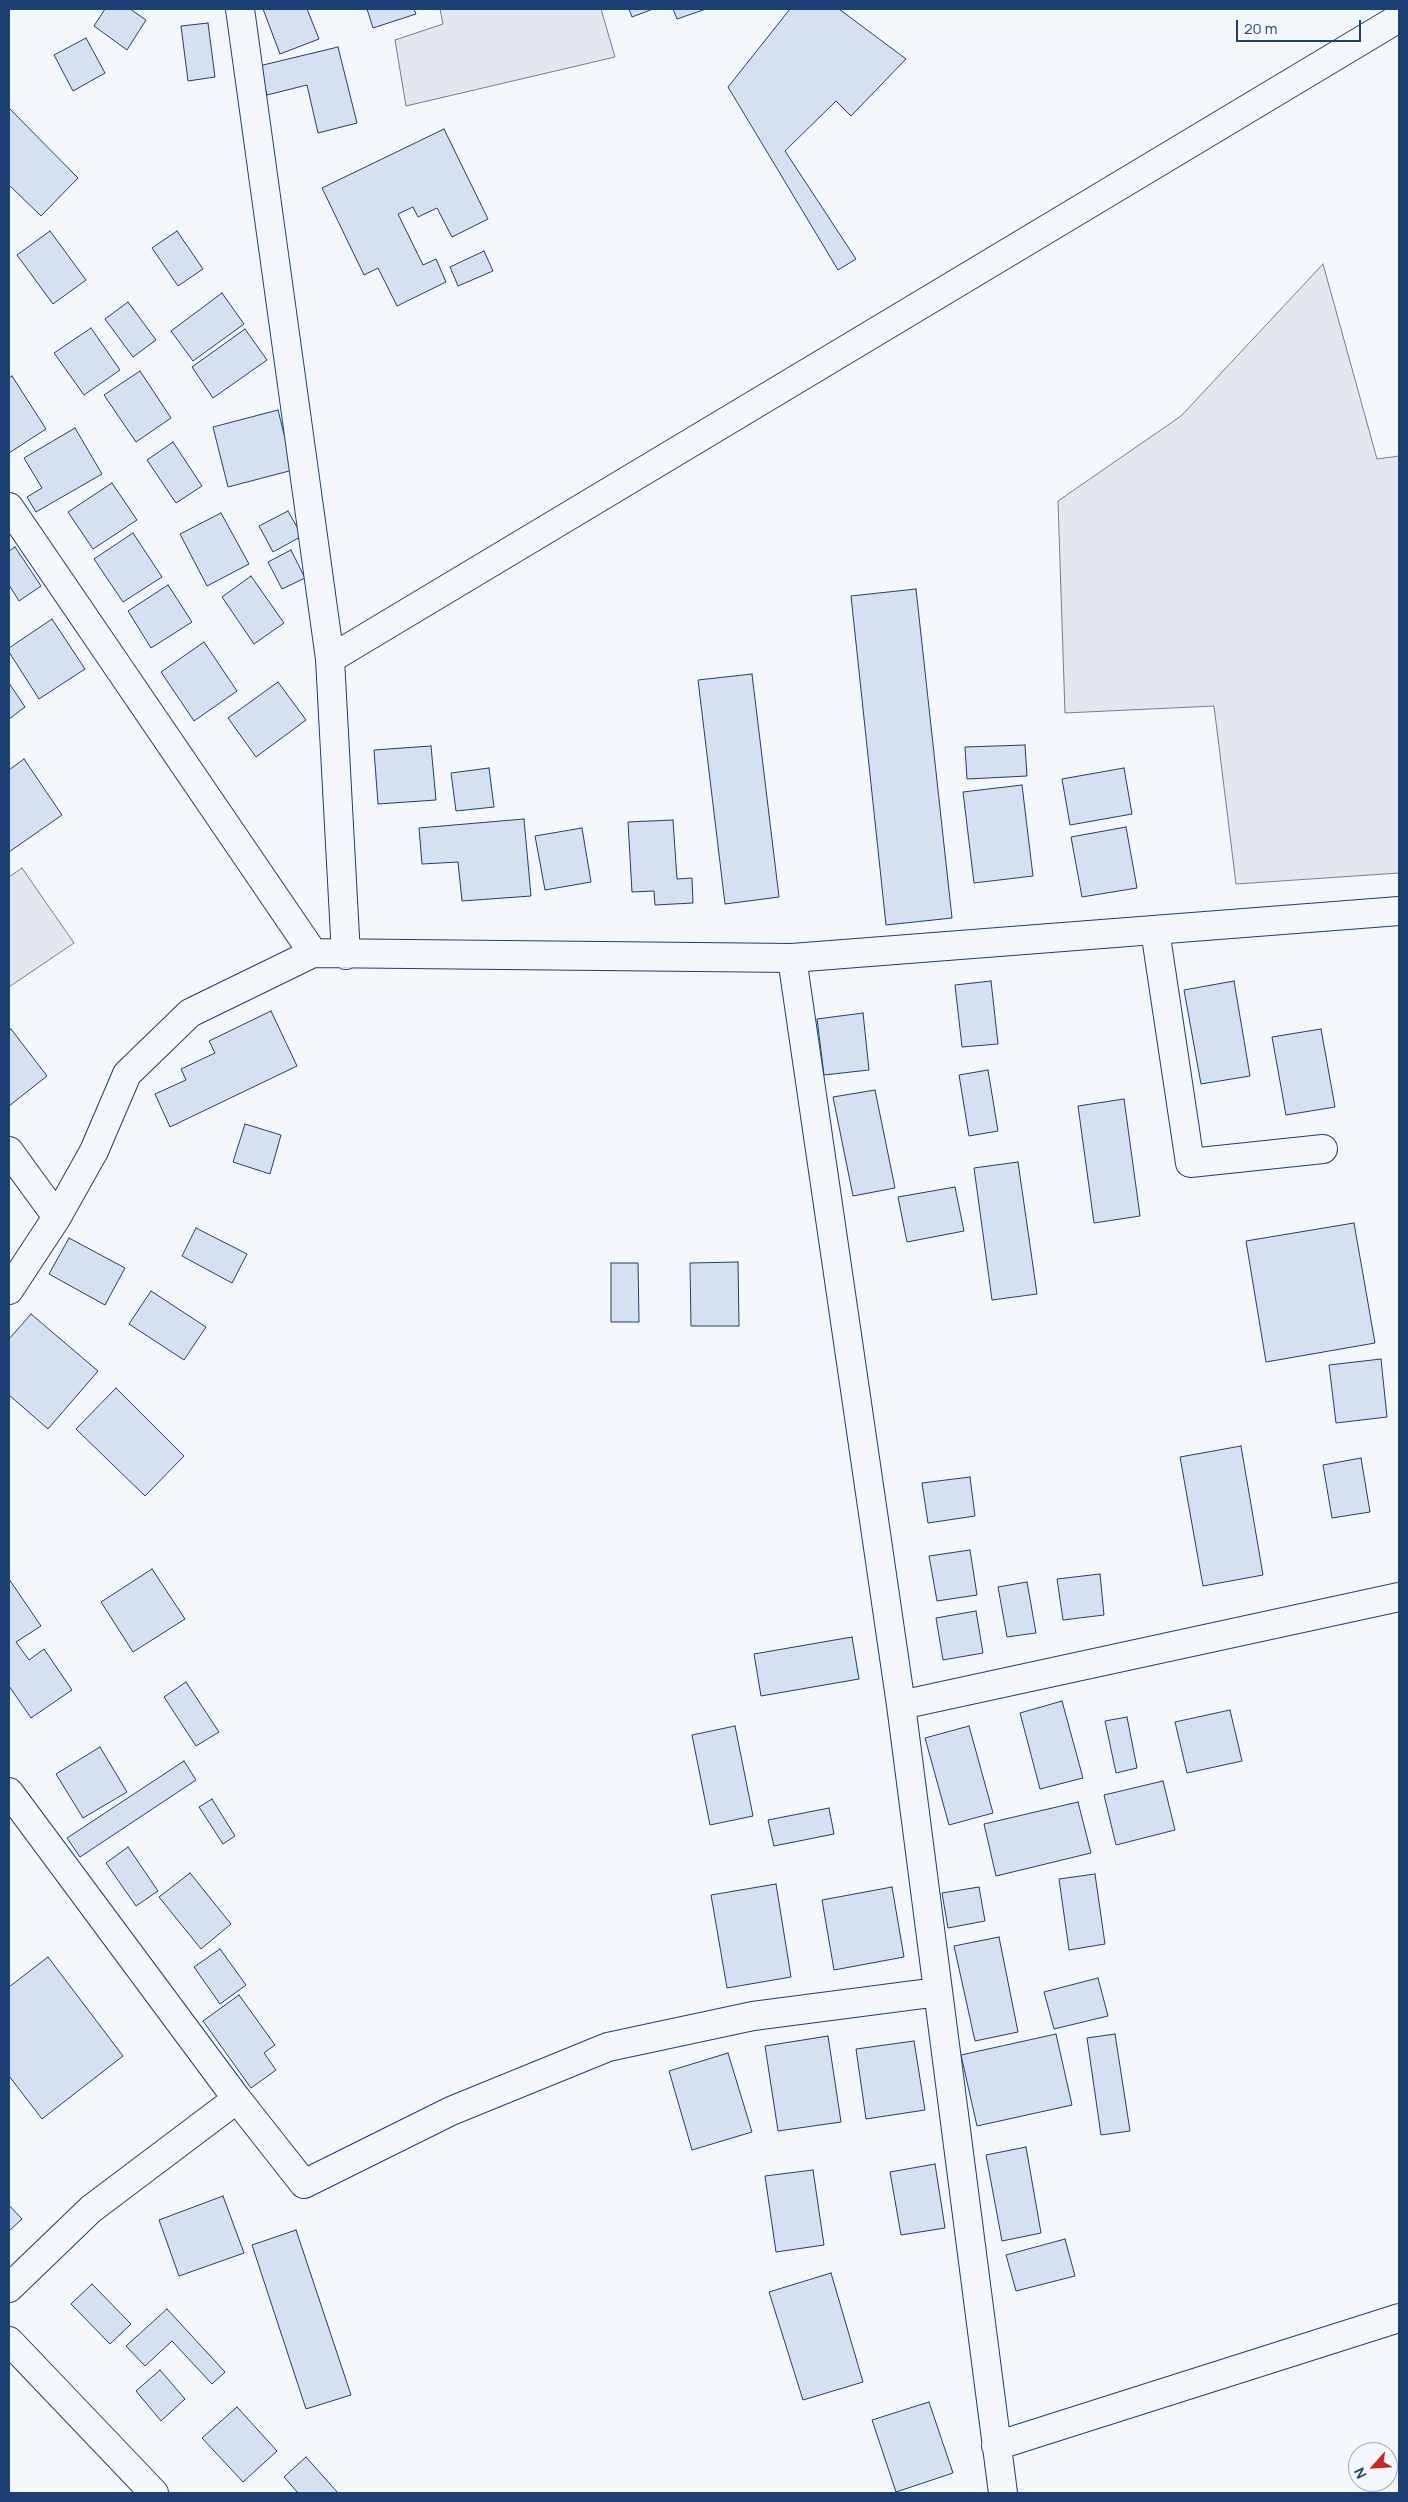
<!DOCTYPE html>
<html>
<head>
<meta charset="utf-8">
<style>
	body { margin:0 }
	#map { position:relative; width:1408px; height:2502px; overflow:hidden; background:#f4f7fb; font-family:Manrope,sans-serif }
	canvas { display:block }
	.frame { position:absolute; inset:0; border:10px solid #1d3f73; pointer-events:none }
	.north { position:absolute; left:1348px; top:2442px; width:50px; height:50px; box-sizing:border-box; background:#f4f7fb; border:1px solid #9eadc5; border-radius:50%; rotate:244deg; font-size:14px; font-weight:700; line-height:20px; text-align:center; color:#1d3f73 }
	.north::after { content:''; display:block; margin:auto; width:18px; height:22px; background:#c62828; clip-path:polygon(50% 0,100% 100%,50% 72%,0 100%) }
	.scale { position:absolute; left:1236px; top:20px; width:125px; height:22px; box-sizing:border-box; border:2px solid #1d3f73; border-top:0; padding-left:6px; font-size:15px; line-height:18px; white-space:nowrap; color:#1d3f73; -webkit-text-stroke:4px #f4f7fb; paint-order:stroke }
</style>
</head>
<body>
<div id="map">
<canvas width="1408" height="2502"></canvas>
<div class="frame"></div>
<div class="north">N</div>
<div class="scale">20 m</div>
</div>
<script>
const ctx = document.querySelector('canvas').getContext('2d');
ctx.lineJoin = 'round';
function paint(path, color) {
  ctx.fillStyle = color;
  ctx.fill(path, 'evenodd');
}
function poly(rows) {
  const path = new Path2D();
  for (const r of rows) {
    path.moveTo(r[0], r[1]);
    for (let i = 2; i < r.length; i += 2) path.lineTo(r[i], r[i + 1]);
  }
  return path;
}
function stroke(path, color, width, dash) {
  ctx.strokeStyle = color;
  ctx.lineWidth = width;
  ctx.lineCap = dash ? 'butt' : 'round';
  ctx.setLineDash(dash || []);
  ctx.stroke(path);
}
const parking = poly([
	[440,9,601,9,615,57,406,106,395,40,443,24,440,9],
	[1323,264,1377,459,1399,456,1399,873,1236,884,1214,706,1065,713,1058,501,1181,416,1323,264],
	[22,868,74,943,9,987,9,877,22,868]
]);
paint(parking, '#e3e8f0');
stroke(parking, '#687fa3', 1);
const building = poly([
	[105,9,130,9,146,20,127,50,94,26,105,9],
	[263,9,307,9,319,39,280,54,263,9],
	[367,9,414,9,416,14,373,28,367,9],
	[629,9,653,9,632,17,629,9],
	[673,9,706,9,677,19,673,9],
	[790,9,839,9,906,59,851,116,836,101,785,151,856,259,838,270,728,87,790,9],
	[208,23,215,77,188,81,181,26,208,23],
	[86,38,105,73,73,91,54,55,86,38],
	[338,47,357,123,318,133,307,85,267,95,259,66,338,47],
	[9,108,78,178,41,216,9,185,9,108],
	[444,129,488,219,452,237,437,208,418,217,413,207,398,214,423,265,436,259,446,282,397,306,378,268,364,275,322,188,444,129],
	[50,231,86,280,53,304,17,255,50,231],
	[177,231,203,269,178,286,152,248,177,231],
	[484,251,493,271,458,286,450,267,484,251],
	[222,293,244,324,193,361,171,331,222,293],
	[128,302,156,340,133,357,105,319,128,302],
	[91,328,120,370,84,395,54,353,91,328],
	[245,329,267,360,213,398,192,367,245,329],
	[140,371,171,418,136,442,104,395,140,371],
	[12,376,46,429,9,453,9,378,12,376],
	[278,410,293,470,228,487,213,427,278,410],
	[75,428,102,474,36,512,27,497,42,488,24,458,75,428],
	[173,442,202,486,176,503,147,460,173,442],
	[112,483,137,520,93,549,68,512,112,483],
	[288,511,302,536,273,552,259,526,288,511],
	[221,513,249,564,207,586,180,534,221,513],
	[133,533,162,577,123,602,94,559,133,533],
	[15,547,41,586,19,601,9,585,9,551,15,547],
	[291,550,305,578,282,589,268,562,291,550],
	[251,576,284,623,254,644,222,597,251,576],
	[168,585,192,622,151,648,128,611,168,585],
	[916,589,952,918,886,925,851,596,916,589],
	[52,619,85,669,39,699,9,652,9,648,52,619],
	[204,642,237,691,194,721,161,672,204,642],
	[752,674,779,897,725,904,698,680,752,674],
	[278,682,306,720,256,757,228,718,278,682],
	[9,683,25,707,9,719,9,683],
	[1025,745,1027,776,967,779,965,747,1025,745],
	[431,746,436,800,378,804,374,750,431,746],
	[24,759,62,815,9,852,9,770,24,759],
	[489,768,494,807,456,811,451,773,489,768],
	[1124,768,1132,814,1070,825,1062,779,1124,768],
	[1022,785,1033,876,974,883,963,792,1022,785],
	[524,819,531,896,462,901,458,862,422,864,419,828,524,819],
	[673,820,677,879,692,878,693,903,655,905,654,891,632,892,628,822,673,820],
	[1126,827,1137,888,1082,897,1071,837,1126,827],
	[582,828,591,882,545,890,535,836,582,828],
	[991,981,998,1044,962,1047,955,985,991,981],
	[1234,981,1250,1076,1201,1084,1184,990,1234,981],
	[271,1011,297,1066,170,1127,155,1094,186,1080,181,1069,215,1053,209,1041,271,1011],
	[863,1013,869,1070,824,1075,817,1019,863,1013],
	[11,1029,47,1076,9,1106,9,1030,11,1029],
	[1321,1029,1335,1107,1286,1115,1272,1037,1321,1029],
	[988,1070,998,1131,969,1136,959,1075,988,1070],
	[875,1090,895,1188,853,1196,833,1097,875,1090],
	[1124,1099,1140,1216,1094,1223,1078,1106,1124,1099],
	[245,1124,281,1135,270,1174,233,1162,245,1124],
	[1018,1162,1037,1294,992,1300,974,1168,1018,1162],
	[955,1187,964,1231,907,1242,898,1197,955,1187],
	[1354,1223,1375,1343,1266,1362,1246,1241,1354,1223],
	[196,1228,247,1254,232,1283,182,1256,196,1228],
	[69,1238,125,1268,105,1305,49,1274,69,1238],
	[738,1262,739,1326,691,1326,690,1263,738,1262],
	[611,1263,638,1263,639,1322,611,1322,611,1263],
	[151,1291,206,1327,184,1360,129,1324,151,1291],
	[31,1314,98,1371,48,1429,9,1395,9,1339,31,1314],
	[1381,1359,1387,1417,1336,1423,1329,1365,1381,1359],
	[116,1388,184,1456,145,1496,76,1429,116,1388],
	[1241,1446,1263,1575,1203,1586,1180,1457,1241,1446],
	[1361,1458,1370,1512,1332,1518,1323,1465,1361,1458],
	[970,1477,975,1516,928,1523,922,1483,970,1477],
	[970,1550,977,1595,937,1601,929,1556,970,1550],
	[152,1569,185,1619,133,1652,101,1602,152,1569],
	[1100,1574,1104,1615,1063,1620,1057,1579,1100,1574],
	[9,1579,41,1626,16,1642,29,1660,44,1649,72,1690,31,1718,9,1686,9,1579],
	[1027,1582,1036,1633,1007,1637,998,1587,1027,1582],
	[976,1611,983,1653,943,1660,936,1618,976,1611],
	[852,1637,859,1679,761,1696,754,1654,852,1637],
	[186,1682,219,1732,196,1746,164,1697,186,1682],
	[1062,1701,1083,1778,1040,1789,1020,1713,1062,1701],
	[1230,1710,1242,1761,1187,1773,1175,1722,1230,1710],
	[1127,1717,1137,1768,1116,1773,1105,1721,1127,1717],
	[735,1726,753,1816,710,1825,692,1735,735,1726],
	[969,1726,993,1813,949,1825,925,1738,969,1726],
	[100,1747,127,1792,83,1818,56,1774,100,1747],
	[184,1761,196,1780,80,1857,67,1838,184,1761],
	[1163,1781,1175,1830,1116,1845,1104,1795,1163,1781],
	[212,1799,235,1836,223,1844,199,1807,212,1799],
	[1078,1802,1091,1853,996,1876,984,1824,1078,1802],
	[829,1808,834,1834,774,1846,768,1820,829,1808],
	[128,1847,158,1891,136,1906,106,1863,128,1847],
	[190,1873,231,1924,201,1949,159,1897,190,1873],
	[1095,1874,1105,1944,1069,1950,1059,1879,1095,1874],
	[776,1884,791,1977,727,1988,711,1895,776,1884],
	[892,1887,904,1957,834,1970,822,1900,892,1887],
	[979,1887,985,1921,948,1928,942,1893,979,1887],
	[999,1937,1018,2032,975,2041,954,1946,999,1937],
	[220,1949,246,1985,220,2004,194,1967,220,1949],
	[48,1957,123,2056,42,2119,9,2076,9,1987,48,1957],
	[1098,1978,1108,2016,1054,2029,1044,1992,1098,1978],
	[239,1995,275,2045,264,2053,276,2070,251,2088,203,2021,239,1995],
	[1056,2034,1072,2105,977,2126,961,2055,1056,2034],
	[1115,2034,1130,2131,1101,2135,1087,2038,1115,2034],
	[828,2036,841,2122,778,2131,765,2046,828,2036],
	[914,2041,925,2110,866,2119,856,2049,914,2041],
	[728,2053,752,2132,692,2150,669,2071,728,2053],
	[1026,2147,1041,2233,1002,2241,986,2155,1026,2147],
	[935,2164,945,2228,901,2235,890,2172,935,2164],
	[813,2170,824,2245,776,2252,765,2176,813,2170],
	[223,2196,244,2253,179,2276,159,2220,223,2196],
	[9,2205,22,2219,9,2231,9,2205],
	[296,2230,351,2395,306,2409,252,2245,296,2230],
	[1065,2239,1075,2276,1016,2291,1006,2255,1065,2239],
	[831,2273,863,2382,803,2400,769,2292,831,2273],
	[92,2284,131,2324,110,2344,71,2304,92,2284],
	[167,2309,225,2372,212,2384,172,2341,145,2366,126,2346,167,2309],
	[160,2370,185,2399,161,2421,136,2391,160,2370],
	[929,2402,953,2473,896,2492,872,2420,929,2402],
	[237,2407,277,2451,243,2482,202,2438,237,2407],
	[306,2457,338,2493,298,2493,284,2477,306,2457]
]);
paint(building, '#d5e0f0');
stroke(building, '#1d3f73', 1);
const street = poly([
	[240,9,330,659,346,955],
	[9,507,313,953],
	[330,659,1399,18],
	[1155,930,1190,1163,1323,1149],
	[792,958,901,1705,1003,2493],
	[9,1151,57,1217],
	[9,1290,57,1217,94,1151,127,1074,190,1013,313,953,792,958,1399,911],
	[901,1705,1399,1597],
	[9,1792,237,2099,91,2209,9,2288],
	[237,2099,304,2184,451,2111,608,2047,753,2016,938,1992],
	[996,2446,1399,2318]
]);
const secondary = poly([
	[9,2341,154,2493]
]);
stroke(street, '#1d3f73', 30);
stroke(secondary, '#1d3f73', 30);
stroke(street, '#f4f7fb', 28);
stroke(secondary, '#f4f7fb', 28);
</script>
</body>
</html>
